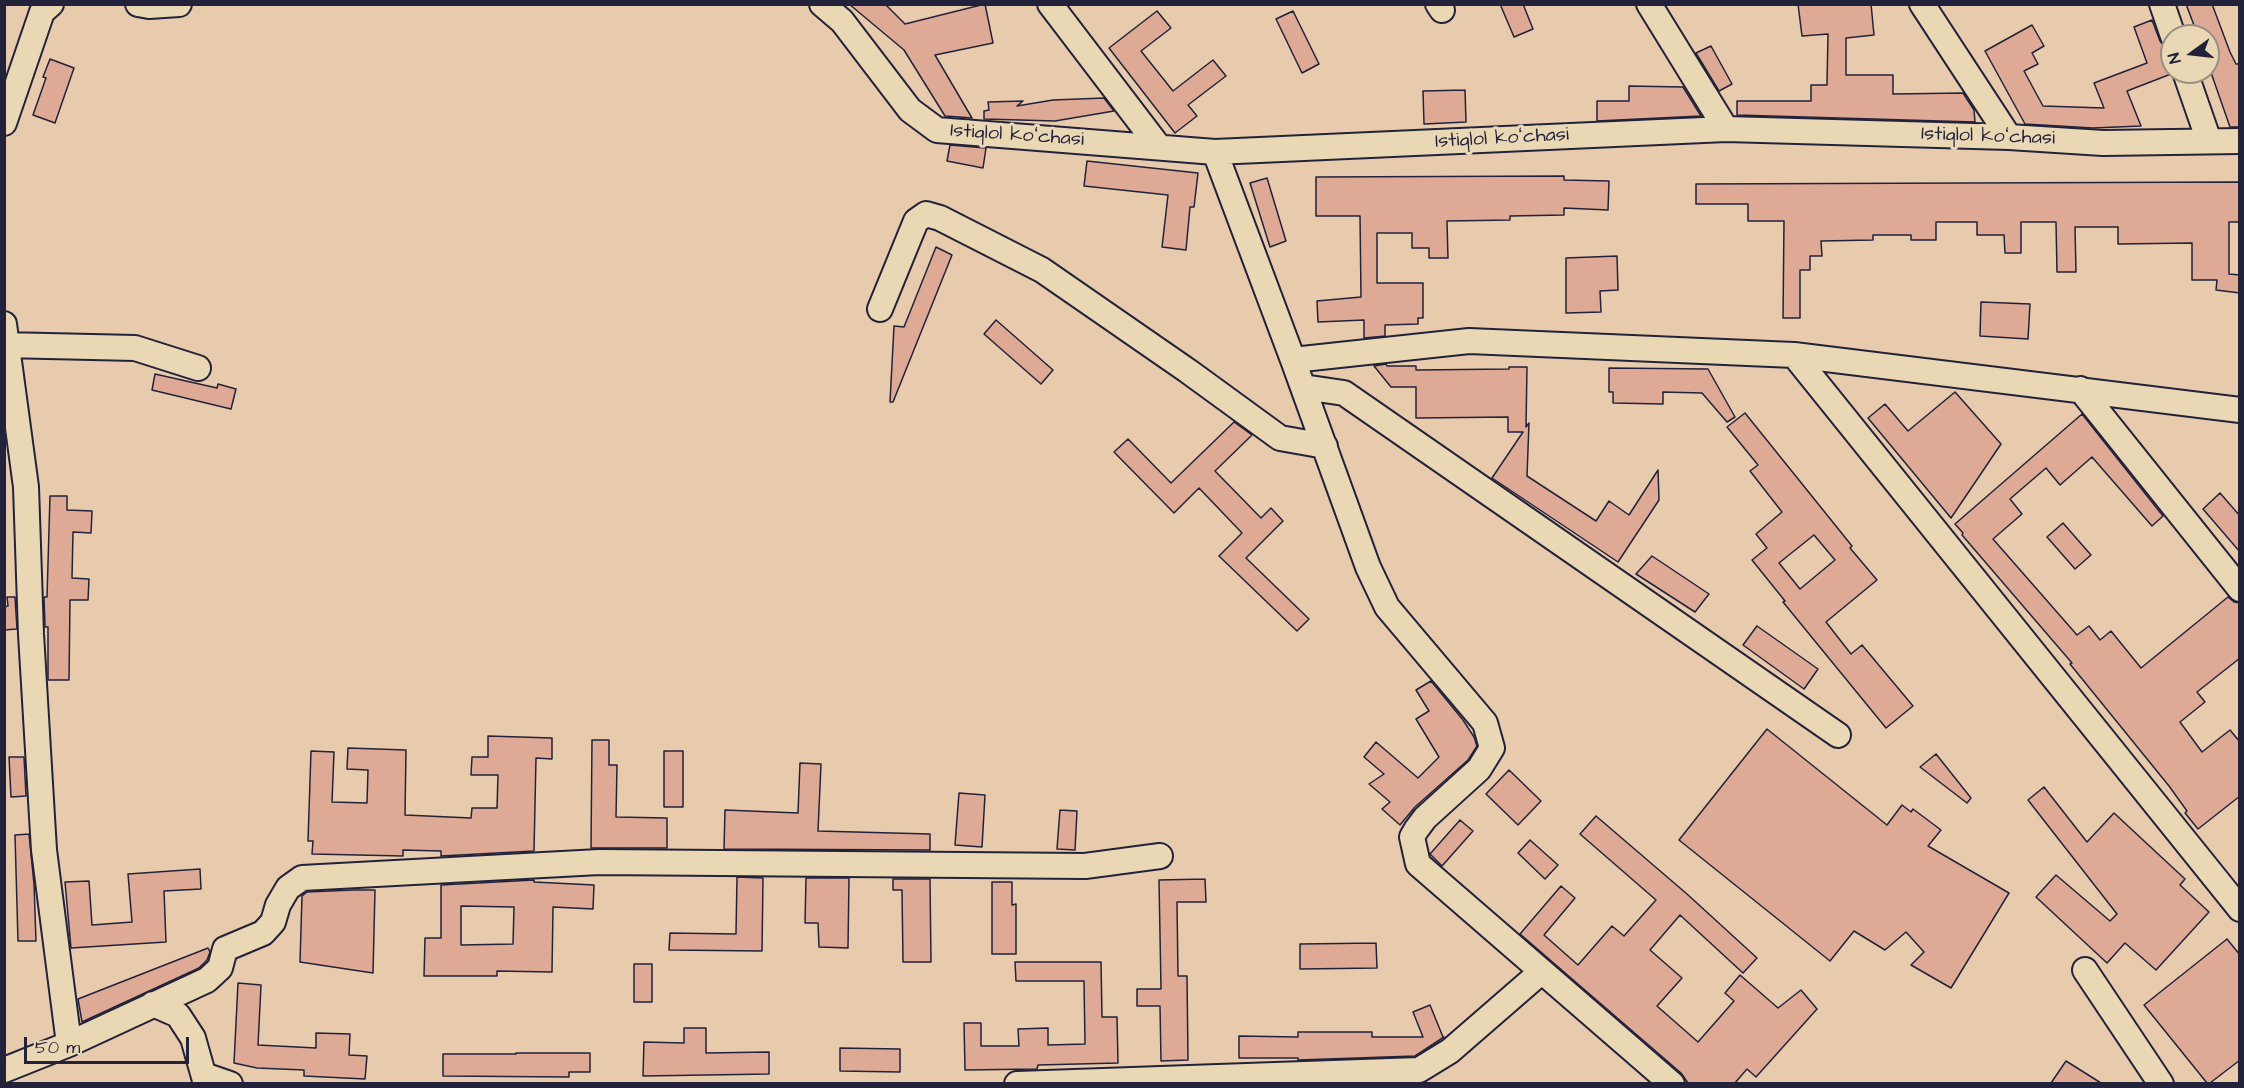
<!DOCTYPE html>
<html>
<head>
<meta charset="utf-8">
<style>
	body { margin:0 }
	#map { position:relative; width:2244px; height:1088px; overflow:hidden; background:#e8cbac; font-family:"Architects Daughter",sans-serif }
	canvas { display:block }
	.frame { position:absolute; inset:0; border:6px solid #22223b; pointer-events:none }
	.north { position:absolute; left:2160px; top:24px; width:60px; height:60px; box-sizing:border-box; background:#ead8b5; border:2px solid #9a8f84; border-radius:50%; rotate:255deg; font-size:16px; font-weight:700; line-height:24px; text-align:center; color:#22223b }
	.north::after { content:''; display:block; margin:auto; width:21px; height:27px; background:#22223b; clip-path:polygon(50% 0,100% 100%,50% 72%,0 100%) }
	.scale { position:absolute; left:24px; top:1037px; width:165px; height:27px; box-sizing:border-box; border:3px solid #22223b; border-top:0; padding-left:8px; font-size:18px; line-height:21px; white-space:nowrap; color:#22223b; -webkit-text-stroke:4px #ead8b5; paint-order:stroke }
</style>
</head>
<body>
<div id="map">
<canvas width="2244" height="1088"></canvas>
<div class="frame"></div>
<div class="north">N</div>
<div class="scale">50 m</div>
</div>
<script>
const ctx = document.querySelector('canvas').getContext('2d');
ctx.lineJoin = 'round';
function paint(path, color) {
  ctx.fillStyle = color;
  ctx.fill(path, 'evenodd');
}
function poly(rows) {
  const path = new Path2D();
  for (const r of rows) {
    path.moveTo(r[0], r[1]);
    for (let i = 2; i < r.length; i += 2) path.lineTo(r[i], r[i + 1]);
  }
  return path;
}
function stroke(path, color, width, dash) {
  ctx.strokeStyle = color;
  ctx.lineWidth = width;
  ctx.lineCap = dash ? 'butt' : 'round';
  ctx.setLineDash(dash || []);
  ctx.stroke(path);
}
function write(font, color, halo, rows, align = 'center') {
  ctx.font = font + ' "Architects Daughter",sans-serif';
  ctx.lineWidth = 6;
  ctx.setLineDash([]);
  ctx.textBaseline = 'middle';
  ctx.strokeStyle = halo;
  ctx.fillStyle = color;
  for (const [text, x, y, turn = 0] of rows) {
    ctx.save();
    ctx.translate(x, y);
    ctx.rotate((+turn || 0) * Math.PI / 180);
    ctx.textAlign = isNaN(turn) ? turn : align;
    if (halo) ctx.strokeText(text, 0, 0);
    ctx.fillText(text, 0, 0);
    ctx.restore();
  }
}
const building = poly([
	[849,4,885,4,905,24,985,4,993,43,935,55,972,118,945,116,904,50,849,4],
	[1500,4,1523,4,1533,29,1514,37,1500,4],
	[1798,4,1871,4,1874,35,1846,38,1846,75,1893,75,1893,94,1963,93,1974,110,1975,122,1737,115,1737,101,1811,101,1811,85,1827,85,1828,34,1802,36,1798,4],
	[2186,4,2212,4,2230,52,2236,64,2240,64,2240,127,2230,127,2208,64,2208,36,2198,36,2186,4],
	[1157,11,1171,28,1141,51,1173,91,1213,60,1226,76,1188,105,1197,116,1175,133,1109,48,1157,11],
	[1293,11,1319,64,1302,73,1276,19,1293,11],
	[2152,20,2160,41,2166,48,2172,63,2171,74,2127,91,2141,126,2093,128,2025,124,1985,51,2032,25,2044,46,2032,53,2038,64,2024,71,2043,106,2104,108,2094,83,2147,63,2134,27,2152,20],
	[1711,46,1732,84,1719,91,1696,53,1711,46],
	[50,59,74,68,55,123,33,115,46,78,43,77,50,59],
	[1629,86,1683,87,1701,116,1597,121,1597,101,1629,101,1629,86],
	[1465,90,1466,122,1424,124,1423,91,1465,90],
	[1104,98,1114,111,1055,121,984,119,984,111,989,110,988,102,1023,101,1017,106,1053,100,1104,98],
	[950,145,986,148,983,168,947,161,950,145],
	[1087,161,1198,173,1194,207,1190,207,1186,250,1162,247,1168,195,1084,186,1087,161],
	[1564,176,1564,180,1609,181,1608,210,1564,208,1564,215,1510,216,1510,220,1447,221,1448,258,1429,258,1429,248,1412,248,1412,233,1377,233,1377,283,1423,283,1423,318,1418,318,1418,324,1385,325,1385,336,1364,338,1364,320,1318,322,1317,301,1361,297,1360,216,1316,216,1316,177,1564,176],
	[1267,178,1286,241,1270,247,1250,183,1267,178],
	[2240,182,2240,222,2229,222,2229,274,2240,275,2240,293,2216,290,2217,280,2192,280,2192,243,2118,244,2118,227,2075,227,2076,272,2057,272,2056,222,2021,222,2021,253,2005,253,2004,235,1977,235,1977,222,1936,222,1936,240,1911,240,1911,235,1873,235,1873,240,1821,241,1822,256,1810,256,1810,270,1800,270,1800,318,1783,318,1784,221,1748,221,1748,204,1696,204,1696,184,2240,182],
	[936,247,952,255,893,402,890,402,894,326,904,327,936,247],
	[1617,256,1618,290,1600,291,1601,312,1566,313,1566,258,1617,256],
	[1981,302,2030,304,2028,339,1980,336,1981,302],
	[996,320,1053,370,1041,384,984,334,996,320],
	[1386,364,1387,366,1416,366,1416,370,1509,369,1509,367,1527,367,1526,427,1529,423,1527,476,1596,521,1609,501,1629,515,1658,470,1659,500,1618,562,1492,478,1523,432,1508,432,1508,417,1416,418,1416,387,1391,387,1374,366,1386,364],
	[1609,368,1708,369,1735,417,1727,422,1702,393,1663,392,1663,404,1613,403,1613,392,1609,392,1609,368],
	[155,374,217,388,218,384,236,389,231,409,152,390,155,374],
	[1955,392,2001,444,1951,518,1868,418,1885,404,1908,431,1955,392],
	[1745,413,1852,546,1850,548,1877,580,1826,622,1851,654,1862,645,1913,706,1886,728,1783,602,1785,601,1752,560,1767,548,1756,534,1782,512,1750,471,1758,465,1727,427,1745,413],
	[1814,535,1835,560,1800,589,1779,563,1814,535],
	[2082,414,2163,516,2152,526,2092,457,2060,485,2046,468,2010,499,2022,514,1993,539,2077,635,2089,626,2100,640,2111,631,2141,668,2228,597,2234,602,2240,603,2240,658,2197,692,2205,702,2180,722,2202,752,2230,730,2240,742,2240,796,2198,829,2185,813,2187,811,2169,786,2070,664,2072,663,1962,535,1963,533,1955,524,2082,414],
	[1234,422,1252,435,1215,471,1261,518,1271,508,1283,521,1246,558,1309,619,1297,631,1219,556,1242,533,1199,488,1174,513,1114,452,1128,439,1171,483,1234,422],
	[2220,493,2240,516,2240,552,2203,509,2220,493],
	[50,496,67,496,67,510,92,511,91,533,73,532,72,578,89,579,88,600,70,600,69,680,48,680,48,627,45,627,44,597,47,597,50,496],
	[2063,523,2091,555,2075,569,2047,537,2063,523],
	[1652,556,1709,594,1695,612,1636,574,1652,556],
	[7,597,15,597,17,629,4,630,4,607,8,606,7,597],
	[1757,626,1818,669,1804,689,1743,645,1757,626],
	[1431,681,1463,720,1474,737,1477,746,1468,760,1415,807,1400,825,1382,809,1390,802,1369,784,1384,774,1364,757,1376,742,1418,778,1439,757,1416,719,1429,711,1416,690,1431,681],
	[1767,729,1887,825,1902,805,1911,812,1913,809,1941,830,1928,846,2009,893,1951,988,1911,965,1924,952,1906,932,1885,950,1854,931,1830,961,1679,840,1767,729],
	[488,736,552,738,552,759,536,758,534,851,441,856,441,851,403,850,403,856,312,854,313,841,308,841,311,751,334,752,332,802,367,803,368,770,347,769,348,748,406,750,405,815,471,818,472,808,497,808,498,775,471,775,472,757,488,757,488,736],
	[592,740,609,740,609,765,617,765,616,817,667,818,667,848,591,848,592,740],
	[664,751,683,751,683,807,664,807,664,751],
	[1936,754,1971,798,1967,803,1920,767,1936,754],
	[9,757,24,757,26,796,11,797,9,757],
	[800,763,821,764,818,831,930,834,930,850,724,849,725,810,798,813,800,763],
	[1509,770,1541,801,1518,825,1486,794,1509,770],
	[2044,787,2087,842,2114,813,2185,879,2180,885,2209,912,2156,970,2125,943,2107,963,2036,897,2056,875,2110,921,2117,914,2028,800,2044,787],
	[959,793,985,795,982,847,955,845,959,793],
	[1060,810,1077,811,1075,850,1057,849,1060,810],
	[1596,816,1687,894,1757,958,1743,973,1680,915,1650,950,1682,978,1657,1006,1698,1042,1734,1001,1725,993,1740,975,1778,1008,1801,990,1817,1009,1756,1077,1747,1069,1735,1083,1688,1083,1681,1073,1520,934,1561,886,1575,898,1544,935,1578,965,1612,926,1624,936,1656,900,1580,834,1596,816],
	[1460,820,1473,831,1442,866,1430,854,1460,820],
	[29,834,34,884,36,941,18,941,15,835,29,834],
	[1530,840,1558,865,1545,879,1518,853,1530,840],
	[200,869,201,889,164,891,166,942,71,948,65,882,89,881,92,925,132,922,128,874,200,869],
	[737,877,763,878,762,951,669,950,670,933,736,934,737,877],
	[806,878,849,878,848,948,819,947,818,923,805,923,806,878],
	[893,879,930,879,931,962,903,962,902,890,893,890,893,879],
	[1205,879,1206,902,1177,902,1178,976,1187,976,1188,1060,1161,1061,1160,1006,1137,1006,1137,989,1161,989,1159,880,1205,879],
	[534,880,534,882,594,885,593,909,553,907,552,972,497,971,497,976,424,976,425,938,441,938,441,885,534,880],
	[461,906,514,907,513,944,461,945,461,906],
	[992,882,1012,882,1012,905,1016,904,1016,954,992,954,992,882],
	[353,890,375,890,373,973,300,962,302,896,307,892,353,890],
	[2227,939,2240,955,2240,1060,2210,1083,2207,1083,2144,1005,2227,939],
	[1376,943,1377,968,1300,969,1300,944,1376,943],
	[208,948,210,952,207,960,199,968,82,1022,78,999,208,948],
	[1015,962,1101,962,1102,1017,1117,1017,1118,1063,1038,1065,1037,1069,965,1070,964,1023,981,1023,981,1046,1019,1046,1018,1029,1048,1028,1048,1045,1085,1044,1084,981,1016,981,1015,962],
	[634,964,652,964,652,1002,634,1002,634,964],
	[238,983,261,985,258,1045,316,1048,316,1033,350,1034,349,1055,367,1056,365,1079,304,1076,304,1070,257,1068,234,1063,238,983],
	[1430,1005,1443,1037,1444,1037,1415,1056,1298,1060,1298,1058,1239,1058,1239,1036,1298,1037,1298,1032,1372,1032,1372,1037,1423,1037,1413,1012,1430,1005],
	[684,1028,706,1028,706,1053,769,1052,769,1074,643,1076,644,1042,684,1043,684,1028],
	[840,1048,900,1049,900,1072,840,1071,840,1048],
	[516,1053,590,1053,590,1072,569,1072,569,1077,443,1076,443,1054,516,1054,516,1053],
	[2066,1061,2101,1083,2051,1083,2066,1061]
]);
paint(building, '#deaa95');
stroke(building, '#22223b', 1.5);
const minor = poly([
	[138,4,149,6,179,4],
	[822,4,842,21,910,110,937,130,1215,152,1726,129,2009,137,2103,143,2240,141],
	[1050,4,1159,147],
	[1438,4,1442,10],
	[1649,4,1726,129],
	[1922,4,2009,137],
	[2162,4,2173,36],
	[2185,72,2209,141],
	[4,123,42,12,51,4],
	[1215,152,1293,360,1469,341,1794,355,2240,410],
	[880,309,916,221,926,214,940,218,1042,270,1188,371,1280,438,1325,446],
	[4,324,26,487,31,634,44,850,69,1044],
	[4,345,135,348,198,368],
	[1794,355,2240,909],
	[1293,360,1368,567,1387,607,1485,723,1492,748,1479,769,1425,818,1416,830,1412,837,1418,864,1672,1084],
	[1303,387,1344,393,1838,735],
	[2080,389,2240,589],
	[2085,970,2161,1084],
	[153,1004,178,1015,193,1038,206,1084],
	[4,1070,69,1044,207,980,220,968,225,949,263,933,273,922,278,905,288,888,302,878,599,862,1085,866,1160,856],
	[204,1075,230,1084],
	[1017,1084,1419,1070,1450,1051,1541,972]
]);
stroke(minor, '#22223b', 28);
stroke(minor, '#ead8b5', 24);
write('20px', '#22223b', '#ead8b5', [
	["Istiqlol koʻchasi",1017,136,4],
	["Istiqlol koʻchasi",1988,137,2],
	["Istiqlol koʻchasi",1502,139,-3]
]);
</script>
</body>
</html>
